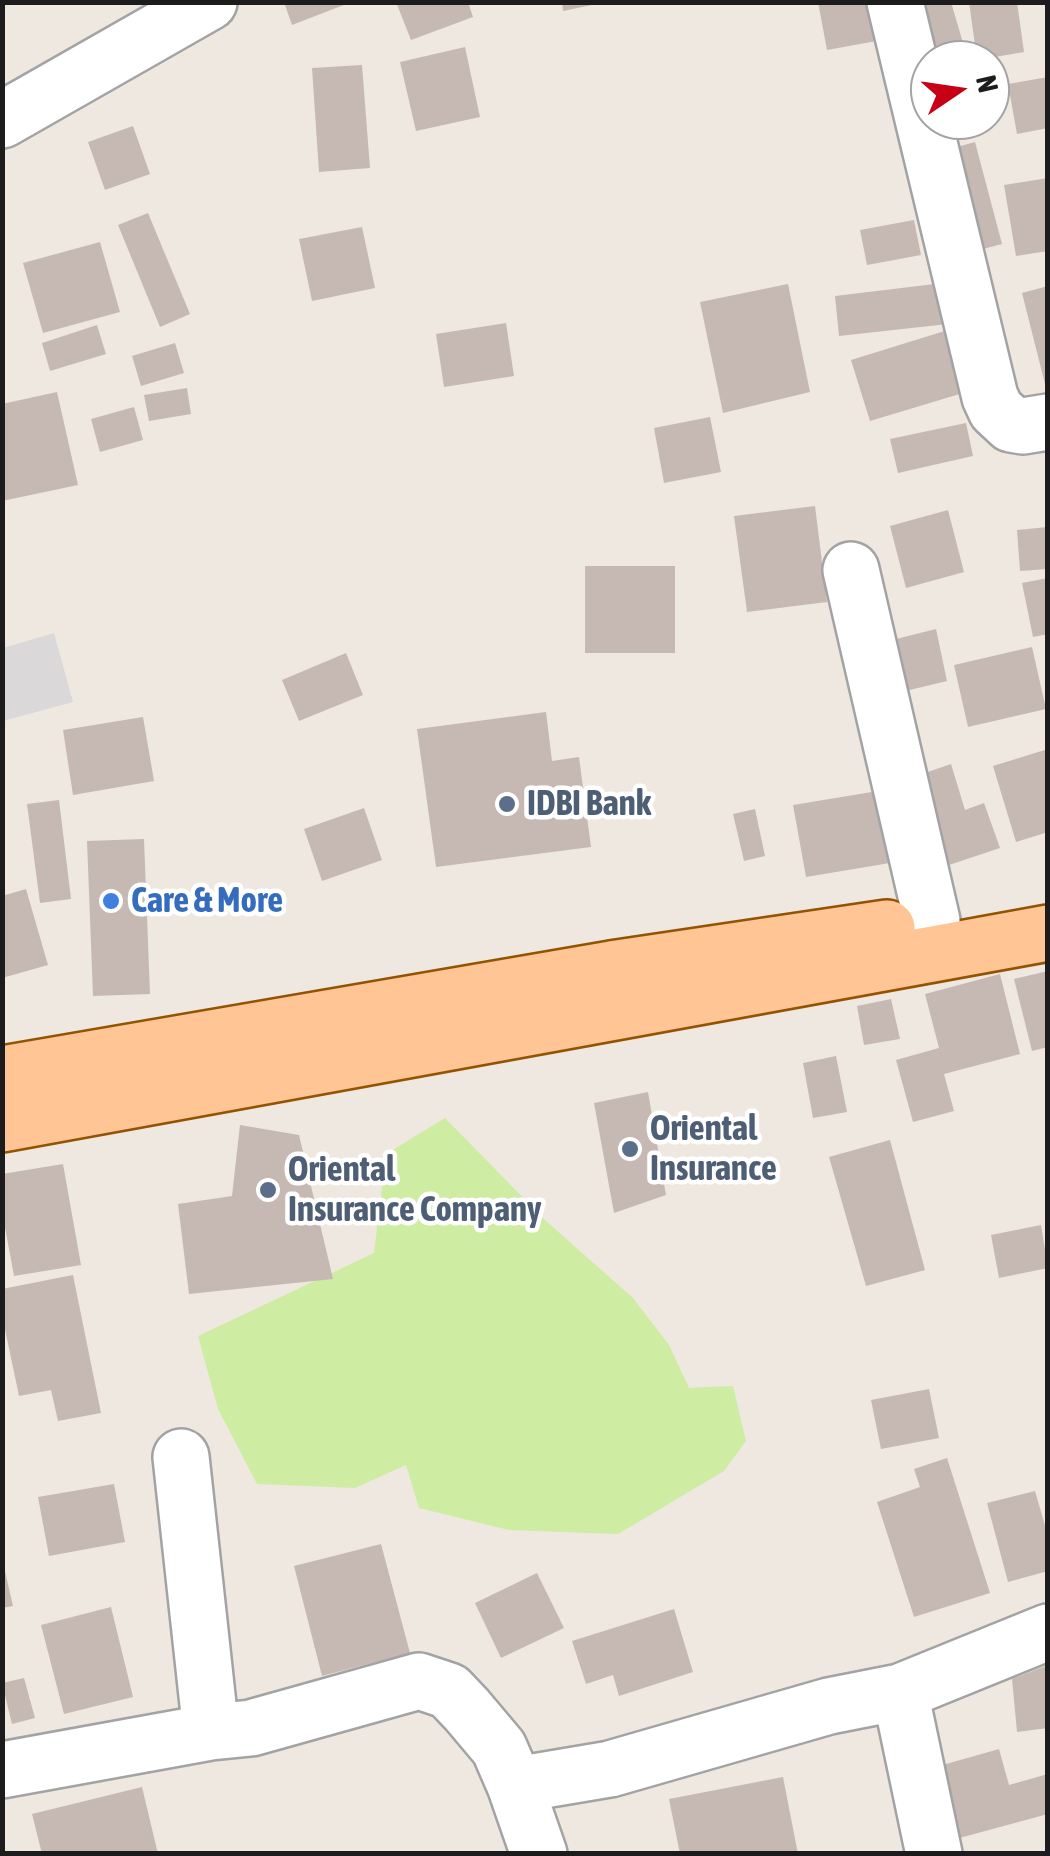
<!DOCTYPE html>
<html>
<head>
<meta charset="utf-8">
<style>
	body { margin:0 }
	#map { position:relative; width:1050px; height:1856px; overflow:hidden; background:#eee8e0; font-family:"Asap Condensed",sans-serif }
	canvas { display:block }
	.frame { position:absolute; inset:0; border:5px solid #1c1c1c; pointer-events:none }
	.north { position:absolute; left:910px; top:40px; width:100px; height:100px; box-sizing:border-box; background:#fff; border:2px solid #a4a4a4; border-radius:50%; rotate:77deg; font-size:28px; font-weight:700; line-height:40px; text-align:center; color:#1c1c1c }
	.north::after { content:''; display:block; margin:auto; width:35px; height:45px; background:#c70015; clip-path:polygon(50% 0,100% 100%,50% 72%,0 100%) }
</style>
</head>
<body>
<div id="map">
<canvas width="1050" height="1856"></canvas>
<div class="frame"></div>
<div class="north">N</div>
</div>
<script>
const ctx = document.querySelector('canvas').getContext('2d');
ctx.lineJoin = 'round';
function paint(path, color) {
  ctx.fillStyle = color;
  ctx.fill(path, 'evenodd');
}
function poly(rows) {
  const path = new Path2D();
  for (const r of rows) {
    path.moveTo(r[0], r[1]);
    for (let i = 2; i < r.length; i += 2) path.lineTo(r[i], r[i + 1]);
  }
  return path;
}
function stroke(path, color, width, dash) {
  ctx.strokeStyle = color;
  ctx.lineWidth = width;
  ctx.lineCap = dash ? 'butt' : 'round';
  ctx.setLineDash(dash || []);
  ctx.stroke(path);
}
function write(font, color, halo, rows, align = 'center') {
  ctx.font = font + ' "Asap Condensed",sans-serif';
  ctx.lineWidth = 9;
  ctx.setLineDash([]);
  ctx.textBaseline = 'middle';
  ctx.strokeStyle = halo;
  ctx.fillStyle = color;
  for (const [text, x, y, turn = 0] of rows) {
    ctx.save();
    ctx.translate(x, y);
    ctx.rotate((+turn || 0) * Math.PI / 180);
    ctx.textAlign = isNaN(turn) ? turn : align;
    if (halo) ctx.strokeText(text, 0, 0);
    ctx.fillText(text, 0, 0);
    ctx.restore();
  }
}
paint(poly([
	[54,633,73,702,3,721,3,648]
]), '#dad8d9');
paint(poly([
	[445,1118,546,1221,633,1298,669,1345,689,1388,733,1386,746,1441,724,1471,618,1534,509,1530,419,1508,406,1465,355,1488,257,1484,218,1409,198,1336,374,1253,386,1154]
]), '#ceeca2');
paint(poly([
	[284,2,349,2,349,3,292,25],
	[396,2,468,2,473,17,411,40],
	[562,2,597,2,597,4,563,11],
	[818,2,875,2,882,40,827,50],
	[915,2,951,2,968,60,931,60],
	[969,2,1017,2,1024,52,977,60],
	[465,47,480,117,416,131,400,62],
	[362,65,370,168,319,172,312,68],
	[1048,77,1048,128,1017,134,1008,84],
	[133,126,150,174,105,190,88,142],
	[975,142,1002,244,961,255,935,153],
	[1048,178,1048,251,1016,256,1004,185],
	[148,213,190,314,160,327,118,225],
	[914,220,921,255,867,265,860,230],
	[362,227,375,288,312,301,299,239],
	[100,242,120,312,43,333,23,263],
	[943,283,948,324,839,336,835,296],
	[788,284,810,392,723,413,700,302],
	[1048,286,1048,388,1046,388,1022,293],
	[506,323,514,376,444,387,436,334],
	[97,325,106,354,50,371,42,343],
	[964,325,983,387,870,421,851,360],
	[175,343,184,373,141,386,132,356],
	[187,388,191,414,149,421,144,395],
	[57,392,78,485,2,501,2,404],
	[134,407,143,440,100,452,91,419],
	[710,417,721,472,664,483,654,428],
	[966,423,973,456,898,473,890,439],
	[815,506,827,602,747,612,734,516],
	[948,510,964,572,906,588,890,526],
	[1048,527,1048,569,1020,571,1017,530],
	[585,566,675,566,675,653,585,653],
	[1048,578,1048,634,1033,637,1022,583],
	[936,629,947,681,893,694,880,643],
	[1032,647,1046,709,968,727,954,665],
	[346,653,363,695,299,721,282,680],
	[546,712,552,761,579,757,591,847,436,867,417,729],
	[143,717,154,781,73,795,63,730],
	[1048,749,1048,832,1016,842,993,766],
	[951,764,965,810,984,803,1000,848,946,866,916,776],
	[884,790,896,862,806,877,793,805],
	[59,800,71,899,40,903,27,804],
	[364,808,382,860,322,881,304,829],
	[755,809,765,856,744,861,733,814],
	[144,839,150,994,93,996,87,841],
	[26,889,48,965,2,978,2,896],
	[1048,971,1048,1047,1032,1051,1014,979],
	[1000,974,1020,1054,944,1074,954,1111,913,1122,896,1060,939,1048,925,994],
	[891,999,900,1039,864,1045,857,1006],
	[836,1056,847,1112,813,1118,803,1063],
	[648,1092,666,1195,614,1213,594,1103],
	[240,1125,299,1135,333,1279,189,1294,178,1204,232,1196],
	[890,1140,925,1270,866,1286,829,1157],
	[63,1164,81,1265,14,1276,2,1211,2,1174],
	[1041,1225,1048,1268,999,1278,991,1235],
	[73,1275,101,1413,58,1421,51,1390,19,1396,2,1315,2,1289],
	[929,1389,939,1438,881,1449,871,1400],
	[947,1458,990,1593,914,1617,877,1502,920,1487,914,1469],
	[114,1484,125,1542,49,1556,38,1497],
	[1035,1491,1048,1536,1048,1571,1008,1582,987,1503],
	[381,1544,410,1653,322,1676,294,1566],
	[2,1558,13,1606,2,1608],
	[537,1573,564,1628,501,1658,475,1603],
	[111,1607,133,1697,64,1714,41,1625],
	[674,1609,693,1672,619,1696,613,1675,586,1684,572,1641],
	[1048,1665,1048,1728,1017,1732,1012,1679],
	[24,1678,35,1718,12,1724,2,1683],
	[999,1749,1009,1785,1048,1774,1048,1814,952,1840,932,1768],
	[783,1777,798,1854,680,1854,669,1799],
	[142,1787,158,1854,42,1854,32,1814]
]), '#c6b9b4');
const minor = poly([
	[895,2,990,397,996,410,1011,424,1023,426,1048,422],
	[2,120,209,2],
	[851,570,932,921],
	[181,1457,211,1732],
	[900,1692,934,1854],
	[2,1770,211,1732,251,1728,419,1681,449,1691,467,1710,499,1748,515,1785,610,1769,829,1706,900,1692,1048,1632],
	[515,1785,539,1854]
]);
const major = poly([
	[2,1074,611,969,887,928],
	[2,1124,1048,933]
]);
stroke(minor, '#a3a3a3', 60);
stroke(major, '#935300', 60);
stroke(minor, '#fff', 55);
stroke(major, '#ffc594', 55);
for (const [x, y, r, color] of [
	[507,804,10,"#5c6f8a"],
	[111,901,10,"#3f7fe0"],
	[630,1149,10,"#5c6f8a"],
	[268,1190,10,"#5c6f8a"]
]) {
  const dot = new Path2D();
  dot.arc(x, y, r, 0, 2 * Math.PI);
  ctx.fillStyle = color;
  ctx.fill(dot);
  stroke(dot, '#fff', 4);
}
write('bold 35px', '#4e5e75', '#fff', [
	["IDBI Bank",527,804],
	["Oriental",650,1129],
	["Insurance",650,1169],
	["Oriental",288,1170],
	["Insurance Company",288,1210]
], 'left');
write('bold 35px', '#366cbe', '#fff', [
	["Care & More",131,901]
], 'left');
</script>
</body>
</html>
